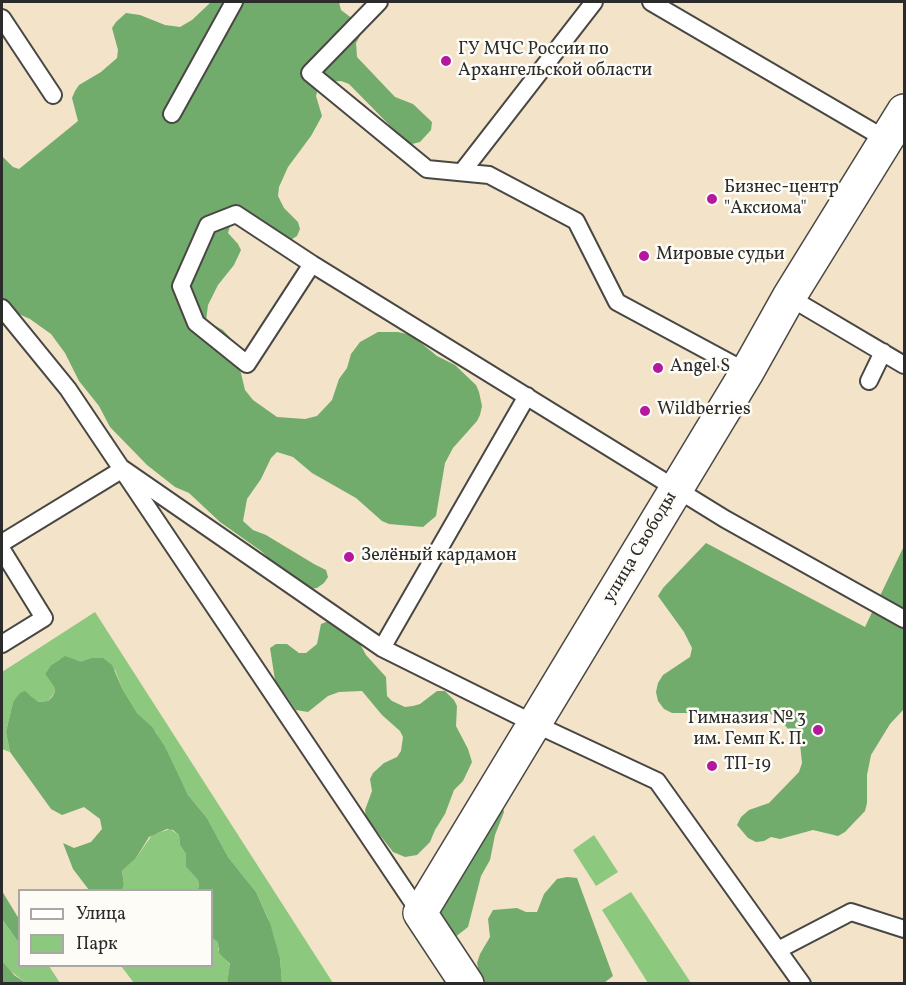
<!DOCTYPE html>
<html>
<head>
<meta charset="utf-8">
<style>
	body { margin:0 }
	#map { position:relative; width:906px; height:985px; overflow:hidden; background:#f3e3c8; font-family:Vollkorn,serif }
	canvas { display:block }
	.frame { position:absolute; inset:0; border:3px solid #2b2b2b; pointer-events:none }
	.legend { position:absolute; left:18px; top:889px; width:195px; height:78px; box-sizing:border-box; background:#fdfcf7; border:2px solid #a9a8a5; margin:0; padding:8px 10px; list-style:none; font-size:18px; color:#2b2b2b }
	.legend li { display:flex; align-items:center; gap:12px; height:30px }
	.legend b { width:30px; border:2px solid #a9a8a5 }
</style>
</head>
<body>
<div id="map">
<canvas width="906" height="985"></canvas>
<div class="frame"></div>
<ul class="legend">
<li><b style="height:8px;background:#fff"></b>Улица</li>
<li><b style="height:16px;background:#8cc87d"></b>Парк</li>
</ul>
</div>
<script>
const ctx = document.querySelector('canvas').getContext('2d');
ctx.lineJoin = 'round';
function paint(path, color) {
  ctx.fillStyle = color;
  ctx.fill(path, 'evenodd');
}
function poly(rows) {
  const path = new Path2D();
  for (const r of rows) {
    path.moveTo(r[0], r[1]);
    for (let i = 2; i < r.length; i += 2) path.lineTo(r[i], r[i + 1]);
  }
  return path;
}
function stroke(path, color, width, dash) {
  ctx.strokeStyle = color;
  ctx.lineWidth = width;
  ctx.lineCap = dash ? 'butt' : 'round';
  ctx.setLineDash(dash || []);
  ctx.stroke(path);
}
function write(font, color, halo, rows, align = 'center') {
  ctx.font = font + ' Vollkorn,serif';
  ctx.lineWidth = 5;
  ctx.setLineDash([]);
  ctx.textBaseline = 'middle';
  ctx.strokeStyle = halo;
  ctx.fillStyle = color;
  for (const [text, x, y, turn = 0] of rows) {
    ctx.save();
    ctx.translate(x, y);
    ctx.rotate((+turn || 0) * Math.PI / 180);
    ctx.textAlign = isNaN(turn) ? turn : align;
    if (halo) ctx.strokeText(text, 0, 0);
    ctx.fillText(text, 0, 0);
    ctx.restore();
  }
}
paint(poly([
	[95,612,333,983,282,983,280,958,268,918,256,892,228,857,207,818,188,795,156,732,137,713,123,690,115,670,91,658,81,663,60,659,51,665,45,674,54,687,55,692,48,701,37,702,30,695,13,702,6,732,10,752,2,749,2,672],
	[170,829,179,835,180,845,186,854,186,867,198,880,199,887,197,890,122,890,124,885,122,871,136,858,152,835],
	[594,835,618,872,596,886,573,850],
	[631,892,691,983,648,983,602,910],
	[2,919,19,943,20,966,49,966,60,983,26,983,9,970,2,961],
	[212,938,219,942,218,950,230,965,227,984,134,983,121,966,212,966]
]), '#8cc87d');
paint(poly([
	[211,2,339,2,341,10,357,22,360,29,360,36,356,43,357,57,395,97,413,104,432,122,431,130,420,142,412,144,405,141,349,84,341,81,324,82,318,88,316,96,322,116,311,136,288,167,279,187,278,196,284,208,298,222,300,229,297,236,289,241,236,220,230,226,228,233,238,244,241,250,234,265,218,285,208,305,206,321,223,330,233,341,242,362,240,369,245,390,253,400,277,417,305,419,317,416,332,400,339,379,347,368,351,354,360,342,378,332,398,332,411,335,437,356,455,365,476,385,479,392,482,406,480,415,477,421,453,448,445,463,436,516,423,527,389,524,382,521,356,498,312,473,293,457,277,452,271,458,261,479,247,499,243,521,253,530,266,535,314,564,326,570,328,577,324,583,317,588,309,589,286,575,261,551,220,522,189,493,175,487,147,465,110,427,99,406,79,381,65,353,51,334,30,319,14,312,2,302,2,156,13,167,19,169,78,121,72,98,75,91,79,85,101,72,117,58,118,50,112,28,116,22,126,13,140,15,165,25,180,27,192,20],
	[706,543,865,627,904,546,904,709,890,724,871,755,867,775,867,803,865,811,845,832,838,836,813,830,780,839,771,837,764,841,756,842,748,838,737,825,741,817,749,810,769,803,799,772,802,763,800,744,795,736,775,715,767,714,730,722,722,721,698,713,672,713,664,709,658,701,656,692,658,683,663,675,690,657,692,648,684,632,658,596,663,588],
	[329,621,348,631,359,642,366,655,386,677,387,696,392,701,405,707,413,706,420,704,437,691,445,691,454,700,457,706,456,726,468,749,472,762,463,781,454,790,445,814,435,830,430,842,417,855,405,857,393,852,366,817,365,810,372,791,370,779,373,773,384,763,397,757,401,751,403,737,400,731,382,715,362,691,339,692,328,696,308,712,296,710,275,680,270,648,276,644,287,644,299,653,306,653,317,644,321,624],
	[65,656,81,662,91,658,103,658,112,665,123,690,137,713,153,728,165,747,188,795,207,818,228,857,256,892,270,923,280,958,282,983,227,983,230,964,219,953,218,942,212,938,212,890,197,890,199,887,198,880,186,867,186,854,180,845,179,835,173,830,167,829,149,837,136,858,122,871,124,885,122,890,89,890,73,869,63,843,74,848,91,842,102,829,100,819,84,807,62,815,51,809,10,752,6,732,13,702,20,693,25,691,38,702,48,701,52,697,55,692,54,687,45,674,51,665],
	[502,805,504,812,495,835,490,860,481,876,468,927,454,938,436,913],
	[567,877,577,878,613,976,604,983,481,983,477,963,480,954,490,937,488,919,493,910,517,908,526,912,537,912,544,894,557,879],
	[2,891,19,919,19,943,2,919],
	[2,961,14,975,26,983,2,983]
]), '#71ac6c');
const lane = poly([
	[379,2,310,73,427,169,489,175,576,221,617,302,747,372],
	[651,2,887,140],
	[2,18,53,95],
	[172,114,234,2],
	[462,172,594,2],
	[312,264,236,214,208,225,181,286,196,323,247,364,312,264,725,519,904,619],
	[789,297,904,365],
	[2,308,68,389,420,913],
	[869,381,883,352],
	[123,469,382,648,535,724,657,781,802,984],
	[2,543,123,469],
	[2,550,44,618,2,644],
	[382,648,527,396],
	[778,950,851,912,904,929]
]);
const street = poly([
	[467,984,420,913,747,372,789,297,904,111]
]);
stroke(lane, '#494743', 20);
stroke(street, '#494743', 36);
stroke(lane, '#fff', 16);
stroke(street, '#fff', 33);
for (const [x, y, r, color] of [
	[446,61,6,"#b5179e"],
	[712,199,6,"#b5179e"],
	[644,256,6,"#b5179e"],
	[658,368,6,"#b5179e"],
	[645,411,6,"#b5179e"],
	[349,557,6,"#b5179e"],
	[818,730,6,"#b5179e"],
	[712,766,6,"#b5179e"]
]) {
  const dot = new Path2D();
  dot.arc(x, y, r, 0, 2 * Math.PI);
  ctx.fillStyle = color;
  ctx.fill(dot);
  stroke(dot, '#fdfcf7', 2);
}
write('18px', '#2b2b2b', '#fdfcf7', [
	["ГУ МЧС России по",458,51],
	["Архангельской области",458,72],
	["Бизнес-центр",724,189],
	["\"Аксиома\"",724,210],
	["Мировые судьи",656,256],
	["Angel S",670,368],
	["Wildberries",657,411],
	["Зелёный кардамон",361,557],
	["Гимназия № 3",806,720,"right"],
	["им. Гемп К. П.",806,741,"right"],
	["ТП-19",724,766]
], 'left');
write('18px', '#2b2b2b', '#fdfcf7', [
	["улица Свободы",641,548,-59]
]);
</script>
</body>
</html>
